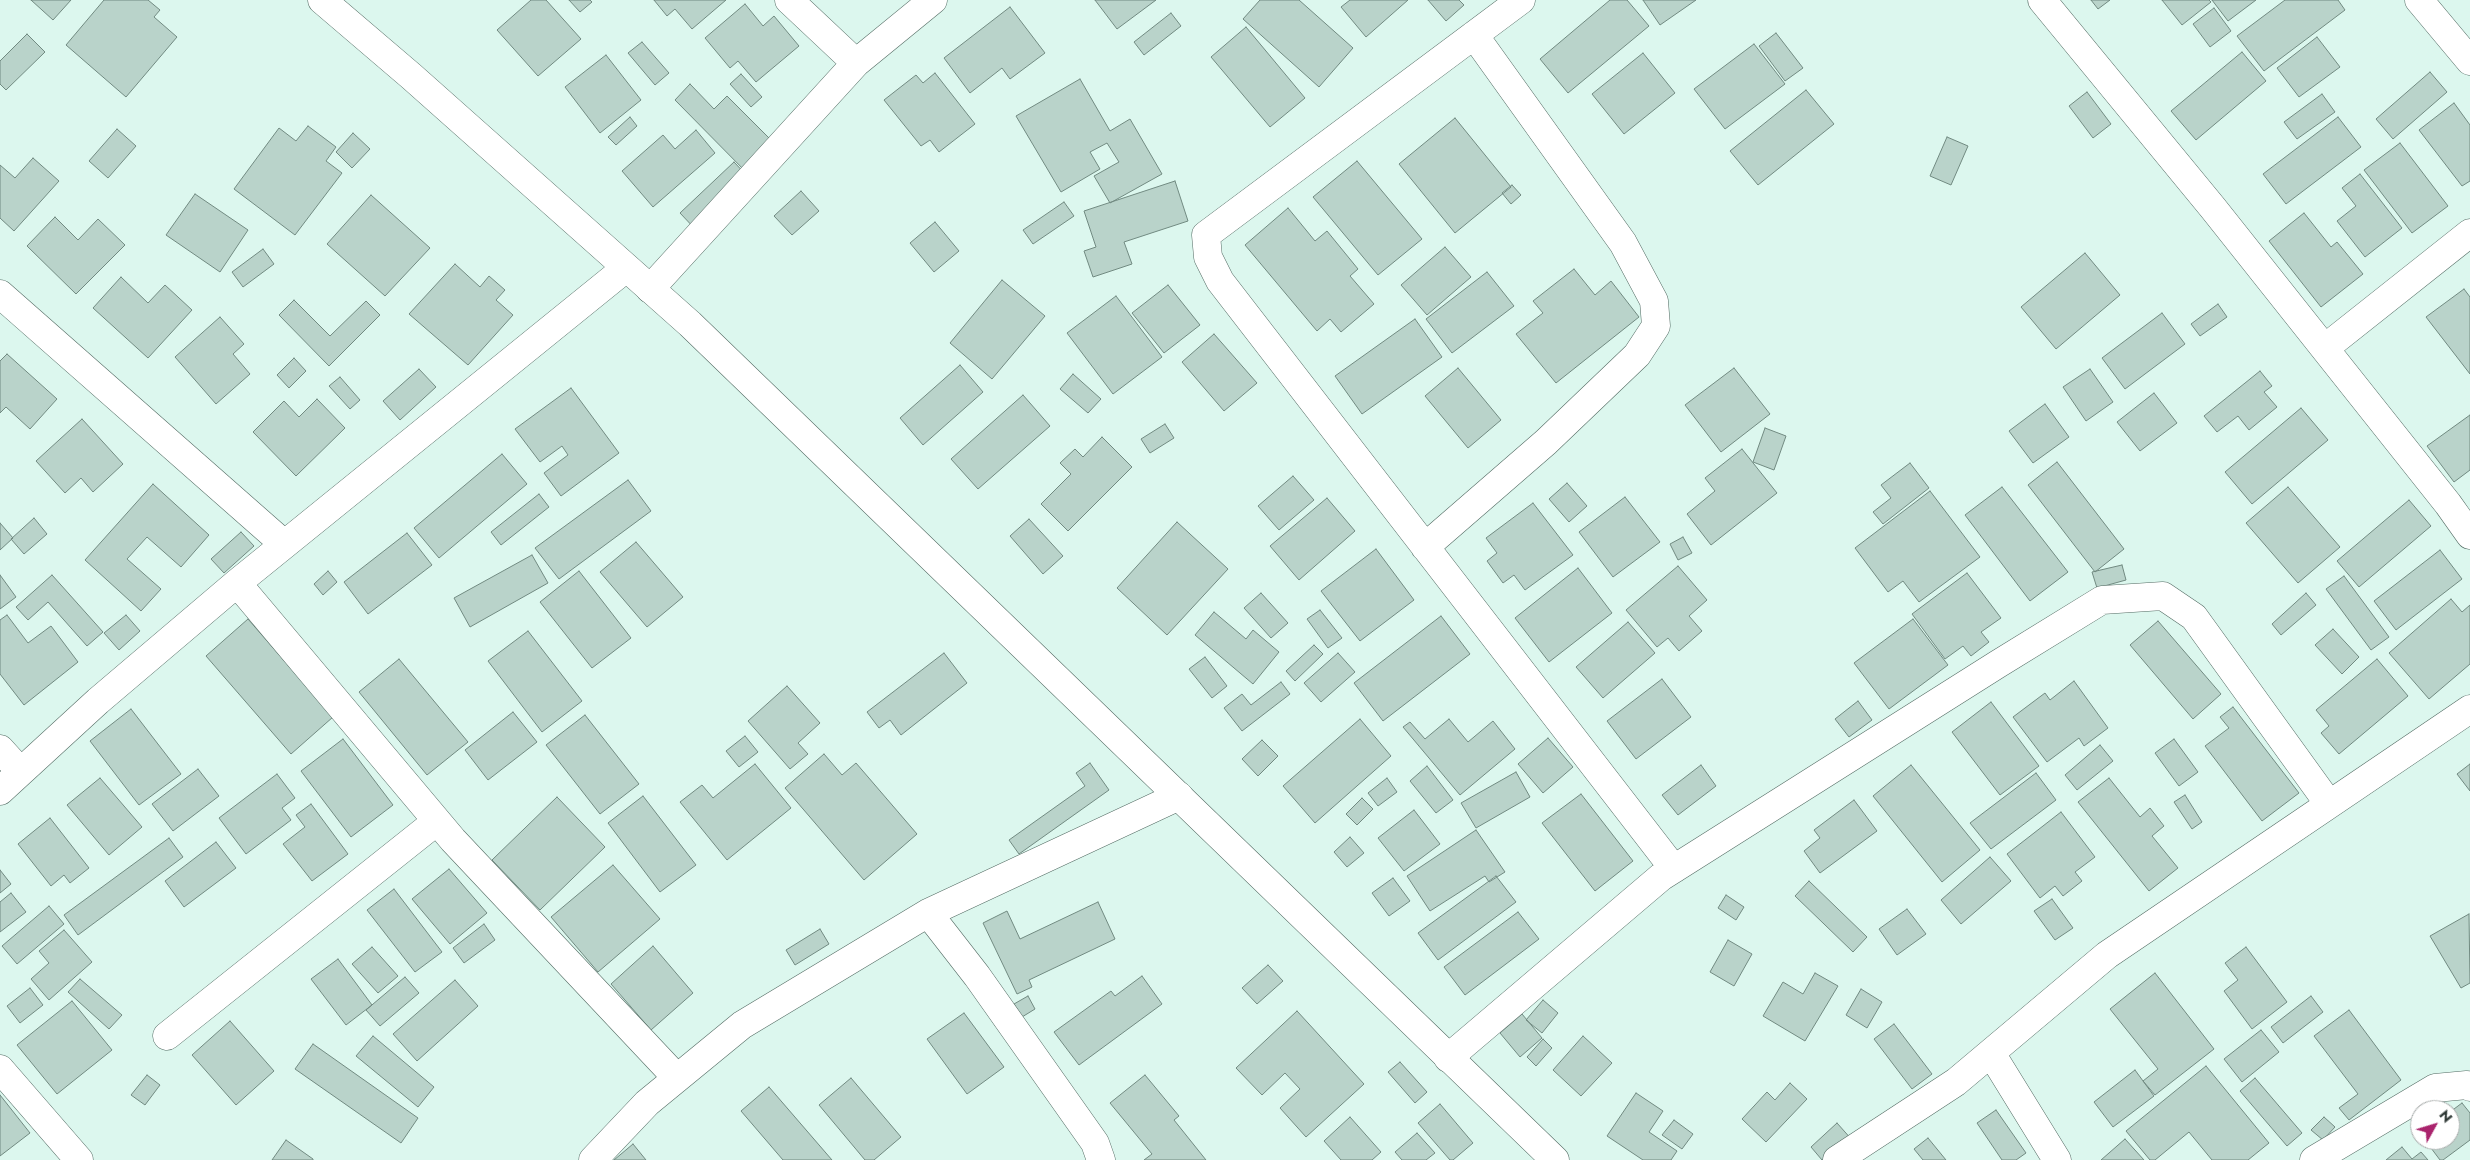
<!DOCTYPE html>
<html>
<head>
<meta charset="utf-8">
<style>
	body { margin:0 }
	#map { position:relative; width:2470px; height:1160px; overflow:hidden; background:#dcf7ee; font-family:Jost,sans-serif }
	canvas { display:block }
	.north { position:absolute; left:2410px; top:1100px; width:50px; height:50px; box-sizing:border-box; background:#fff; border:1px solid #aaaead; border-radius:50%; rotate:51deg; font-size:14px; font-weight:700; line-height:20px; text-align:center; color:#2a3431 }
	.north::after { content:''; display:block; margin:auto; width:18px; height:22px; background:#aa246d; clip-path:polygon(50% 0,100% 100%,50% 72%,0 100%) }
</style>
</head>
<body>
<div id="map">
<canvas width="2470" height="1160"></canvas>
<div class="north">N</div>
</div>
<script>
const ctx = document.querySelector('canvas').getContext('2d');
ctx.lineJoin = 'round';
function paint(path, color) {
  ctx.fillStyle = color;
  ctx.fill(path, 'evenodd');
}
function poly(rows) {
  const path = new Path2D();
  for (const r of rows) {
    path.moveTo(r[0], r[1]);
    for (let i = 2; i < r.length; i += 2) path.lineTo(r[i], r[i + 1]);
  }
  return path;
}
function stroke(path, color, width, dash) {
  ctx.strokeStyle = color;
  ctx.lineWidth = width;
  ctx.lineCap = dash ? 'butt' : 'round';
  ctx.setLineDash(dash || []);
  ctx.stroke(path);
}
const building = poly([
	[31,0,71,0,53,20,31,0],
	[104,0,148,0,160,10,154,17,177,37,126,97,66,45,104,0],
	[531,0,546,0,581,39,538,76,497,30,531,0],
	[569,0,590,0,592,2,580,12,569,0],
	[654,0,726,0,692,29,675,9,667,16,654,0],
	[1095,0,1156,0,1117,29,1095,0],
	[1260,0,1299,0,1353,48,1319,87,1243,19,1260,0],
	[1350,0,1408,0,1366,37,1341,7,1350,0],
	[1428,0,1459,0,1464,5,1446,21,1428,0],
	[1610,0,1627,0,1649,26,1568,93,1540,59,1610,0],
	[1643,0,1696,0,1660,25,1643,0],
	[2091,0,2110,0,2098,9,2091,0],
	[2162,0,2209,0,2211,2,2182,25,2162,0],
	[2212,0,2256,0,2228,21,2212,0],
	[2285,0,2338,0,2345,10,2264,71,2237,36,2285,0],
	[745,4,763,26,774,16,799,46,756,82,738,61,730,68,705,38,745,4],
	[1010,7,1045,53,1010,79,1002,68,970,93,944,58,1010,7],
	[2214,8,2231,31,2210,47,2193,24,2214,8],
	[1171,13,1181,26,1144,55,1134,42,1171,13],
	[1246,27,1305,98,1270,127,1211,57,1246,27],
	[1776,33,1803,68,1785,81,1759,46,1776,33],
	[27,34,45,52,6,90,0,84,0,61,27,34],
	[2317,37,2340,67,2299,97,2277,68,2317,37],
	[642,42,669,73,655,85,628,53,642,42],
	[1754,44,1785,84,1725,129,1694,89,1754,44],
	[2242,52,2266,81,2196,140,2171,111,2242,52],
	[1643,53,1675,93,1624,134,1592,94,1643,53],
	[606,55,641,100,600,133,565,87,606,55],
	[2430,72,2447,92,2393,139,2376,119,2430,72],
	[935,73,975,124,939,152,930,140,921,146,884,100,916,75,923,83,935,73],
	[741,74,762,97,751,107,730,84,741,74],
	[1080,79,1110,131,1130,119,1162,174,1110,203,1094,176,1119,162,1107,143,1090,152,1100,169,1061,192,1016,116,1080,79],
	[690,84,714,109,727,96,778,147,750,176,675,100,690,84],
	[1806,90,1834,124,1758,185,1730,151,1806,90],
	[2087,92,2111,124,2093,138,2069,106,2087,92],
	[2322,94,2335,112,2297,139,2284,122,2322,94],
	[2454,103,2470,125,2470,181,2462,186,2419,130,2454,103],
	[630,117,637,126,616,145,608,137,630,117],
	[2338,117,2361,147,2286,204,2263,174,2338,117],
	[1455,118,1511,187,1455,233,1399,164,1455,118],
	[308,126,336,147,326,161,342,173,295,235,234,189,279,128,296,141,308,126],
	[117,129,136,146,108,178,89,161,117,129],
	[696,130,715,153,653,207,622,171,663,135,675,149,696,130],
	[353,133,370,149,352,168,336,152,353,133],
	[1947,137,1968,146,1951,185,1930,176,1947,137],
	[2400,143,2448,206,2412,233,2364,170,2400,143],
	[33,158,59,181,14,231,0,218,0,165,15,178,33,158],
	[1357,161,1422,239,1378,275,1313,197,1357,161],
	[734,162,751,180,697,231,680,213,734,162],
	[2360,174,2402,228,2365,257,2337,221,2356,206,2342,188,2360,174],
	[1175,181,1188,221,1124,242,1132,264,1093,277,1084,251,1096,247,1084,211,1175,181],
	[1512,185,1521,195,1511,204,1502,193,1512,185],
	[801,191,819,211,792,235,774,216,801,191],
	[195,194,248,230,220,272,166,235,195,194],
	[371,195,430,248,385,296,327,244,371,195],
	[1064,202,1074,216,1033,244,1023,230,1064,202],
	[1288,208,1315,241,1327,231,1358,269,1350,276,1374,304,1341,332,1330,319,1317,331,1245,245,1288,208],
	[2304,213,2331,247,2337,242,2363,274,2321,307,2269,241,2304,213],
	[55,217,78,240,98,219,125,245,76,294,27,246,55,217],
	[935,222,959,251,934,272,910,243,935,222],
	[1445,247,1471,277,1427,315,1401,285,1445,247],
	[263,249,274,264,243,287,232,272,263,249],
	[2085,253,2120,295,2056,349,2021,307,2085,253],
	[455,264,480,287,489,276,505,290,496,300,513,315,468,365,409,314,455,264],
	[1574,269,1595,295,1611,281,1639,317,1556,383,1516,334,1543,313,1533,301,1574,269],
	[1487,272,1514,306,1452,353,1426,319,1487,272],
	[121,277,148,303,165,285,192,310,148,358,93,308,121,277],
	[1002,280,1045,316,992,379,950,343,1002,280],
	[1168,285,1200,325,1164,353,1132,313,1168,285],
	[2464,289,2470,297,2470,374,2426,317,2464,289],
	[1116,296,1162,357,1113,394,1067,333,1116,296],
	[294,300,330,336,366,301,380,315,329,366,279,315,294,300],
	[2218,304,2227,317,2200,336,2191,324,2218,304],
	[2162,313,2185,344,2125,389,2102,358,2162,313],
	[220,317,244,344,233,354,250,374,216,404,175,357,220,317],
	[1415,319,1442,357,1362,414,1335,376,1415,319],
	[1214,334,1257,383,1224,411,1182,362,1214,334],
	[7,354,57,399,30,429,6,407,0,413,0,361,7,354],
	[294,358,306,371,289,388,277,375,294,358],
	[960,365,983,392,923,445,900,418,960,365],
	[1458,368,1501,420,1468,448,1425,396,1458,368],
	[1734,368,1770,414,1721,452,1685,405,1734,368],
	[419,369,436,387,400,420,383,401,419,369],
	[2090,369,2113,402,2086,421,2063,387,2090,369],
	[2260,371,2272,386,2264,392,2277,407,2249,430,2238,416,2217,432,2204,416,2260,371],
	[1073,374,1101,399,1088,413,1060,389,1073,374],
	[340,377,360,400,350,409,329,386,340,377],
	[571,388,619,453,561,496,544,473,568,455,562,446,540,462,515,429,571,388],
	[2154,393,2177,423,2140,451,2117,422,2154,393],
	[1023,395,1050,426,978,489,951,459,1023,395],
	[317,399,345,428,296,476,253,432,284,401,299,417,317,399],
	[2045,404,2069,437,2033,463,2009,431,2045,404],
	[2301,408,2328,440,2252,504,2225,472,2301,408],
	[2470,415,2470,470,2454,482,2427,446,2470,415],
	[82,419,123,464,93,492,81,478,65,493,36,461,82,419],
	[1165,424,1174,438,1150,453,1141,439,1165,424],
	[1765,428,1786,436,1774,470,1753,462,1765,428],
	[1102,437,1132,467,1068,531,1041,504,1071,474,1060,463,1075,449,1083,457,1102,437],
	[1742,449,1777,493,1711,545,1687,514,1715,491,1705,478,1742,449],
	[502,454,527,484,439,558,414,528,502,454],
	[2057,462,2124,549,2095,572,2028,485,2057,462],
	[1910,463,1929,488,1883,524,1873,512,1891,498,1881,485,1910,463],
	[1293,476,1314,500,1279,530,1258,506,1293,476],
	[628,480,651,511,559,579,535,548,628,480],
	[1567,483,1587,506,1569,522,1549,499,1567,483],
	[153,484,209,535,181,567,147,537,127,559,161,589,141,611,85,560,153,484],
	[2002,487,2068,572,2030,601,1965,515,2002,487],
	[2288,487,2340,547,2298,583,2246,523,2288,487],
	[1930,491,1980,557,1919,602,1903,581,1888,592,1855,548,1930,491],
	[539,494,549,507,501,545,491,532,539,494],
	[1625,497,1660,542,1613,577,1579,532,1625,497],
	[1327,498,1355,531,1299,580,1270,546,1327,498],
	[2409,500,2431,526,2359,587,2337,561,2409,500],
	[1533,503,1573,555,1525,590,1514,575,1503,583,1487,561,1497,553,1486,538,1533,503],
	[34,518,47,534,24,554,11,539,34,518],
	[1029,519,1063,556,1043,574,1010,536,1029,519],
	[1177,522,1228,569,1167,635,1117,588,1177,522],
	[0,523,13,538,0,550,0,523],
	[241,532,254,546,224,573,211,559,241,532],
	[407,533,432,565,368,614,344,582,407,533],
	[1683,537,1692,553,1678,560,1670,544,1683,537],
	[636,542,683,597,647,627,600,572,636,542],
	[1376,549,1414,600,1360,641,1321,591,1376,549],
	[2440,550,2462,579,2396,630,2374,601,2440,550],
	[532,555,548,583,470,627,454,598,532,555],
	[2122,565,2126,580,2097,588,2092,572,2122,565],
	[1678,566,1707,600,1689,616,1702,631,1679,651,1668,638,1657,647,1626,610,1678,566],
	[1578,568,1612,613,1549,662,1515,618,1578,568],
	[328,571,337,582,323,595,314,584,328,571],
	[579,571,631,638,592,668,540,602,579,571],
	[1967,573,2001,618,1981,632,1989,642,1971,656,1963,646,1945,659,1912,614,1967,573],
	[0,575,16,597,0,609,0,575],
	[52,575,103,632,87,646,48,602,28,620,16,607,52,575],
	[2344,576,2389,637,2371,650,2326,589,2344,576],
	[1261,593,1288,623,1271,638,1244,608,1261,593],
	[2306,593,2316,605,2281,635,2272,624,2306,593],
	[2451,599,2462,612,2470,605,2470,664,2429,699,2389,653,2451,599],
	[1320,610,1342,638,1328,648,1307,619,1320,610],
	[1214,612,1246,639,1253,630,1279,652,1253,684,1195,635,1214,612],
	[7,615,28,643,51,626,78,662,24,705,0,674,0,620,7,615],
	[126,615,140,631,119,650,104,633,126,615],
	[1441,616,1470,654,1383,721,1354,683,1441,616],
	[248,619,333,717,291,754,206,656,248,619],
	[1913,619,1948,665,1889,709,1854,663,1913,619],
	[2158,621,2221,694,2193,719,2130,645,2158,621],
	[1628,622,1655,653,1603,698,1576,667,1628,622],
	[2333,629,2359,657,2342,674,2315,645,2333,629],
	[528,631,582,701,542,732,488,661,528,631],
	[1314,645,1323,654,1295,681,1286,671,1314,645],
	[944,653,967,683,901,735,890,720,879,728,867,712,944,653],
	[1338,653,1355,672,1321,702,1304,683,1338,653],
	[1205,657,1227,686,1212,698,1189,669,1205,657],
	[399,659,468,742,427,775,359,692,399,659],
	[2377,659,2408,696,2339,754,2321,733,2329,726,2316,710,2377,659],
	[1662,679,1691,717,1636,759,1607,721,1662,679],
	[2074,681,2108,728,2084,746,2079,738,2047,762,2013,717,2045,693,2050,700,2074,681],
	[1281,682,1290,694,1242,731,1224,708,1242,694,1251,705,1281,682],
	[787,686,820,723,798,743,808,754,790,769,748,721,787,686],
	[1858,701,1872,720,1849,737,1835,719,1858,701],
	[1991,702,2039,766,2000,795,1952,732,1991,702],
	[2233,707,2299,793,2262,821,2205,746,2229,728,2220,717,2233,707],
	[131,709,181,774,139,805,90,741,131,709],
	[513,712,537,742,488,780,465,750,513,712],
	[585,715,639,784,600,814,546,745,585,715],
	[1360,719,1391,756,1315,823,1283,786,1360,719],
	[1449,719,1468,742,1493,721,1515,749,1460,795,1403,727,1410,722,1425,739,1449,719],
	[745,736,758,752,739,767,726,751,745,736],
	[1548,738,1573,767,1543,793,1518,764,1548,738],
	[343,739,393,805,351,837,301,771,343,739],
	[2174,739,2198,772,2179,786,2155,753,2174,739],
	[1262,740,1278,756,1258,776,1242,759,1262,740],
	[2100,745,2113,761,2077,790,2065,775,2100,745],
	[824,754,842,775,856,763,917,834,864,880,785,788,824,754],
	[1090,763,1109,790,1019,854,1009,840,1085,786,1076,773,1090,763],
	[755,764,791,808,727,860,680,802,702,785,713,798,755,764],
	[2470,764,2470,791,2457,774,2470,764],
	[1701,765,1716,786,1678,815,1662,795,1701,765],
	[1911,765,1980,850,1942,882,1873,796,1911,765],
	[1427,766,1453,800,1436,813,1410,781,1427,766],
	[198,769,219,796,173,831,152,804,198,769],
	[1516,772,1530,797,1476,828,1461,803,1516,772],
	[2036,773,2056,800,1991,849,1970,823,2036,773],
	[277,774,295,798,282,808,291,820,246,854,219,818,277,774],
	[100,778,142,827,109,855,67,805,100,778],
	[1387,778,1397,792,1378,806,1368,793,1387,778],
	[2109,778,2140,817,2150,808,2164,826,2152,836,2178,868,2149,891,2078,802,2109,778],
	[1581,794,1633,861,1595,891,1542,823,1581,794],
	[2185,795,2202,822,2192,829,2174,802,2185,795],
	[643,796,696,865,660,892,608,823,643,796],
	[557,797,605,847,540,910,492,860,557,797],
	[1362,798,1373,809,1357,825,1346,814,1362,798],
	[1854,800,1877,831,1820,873,1804,851,1820,838,1814,830,1854,800],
	[311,804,348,854,312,881,283,844,305,827,296,815,311,804],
	[1414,810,1440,844,1404,871,1378,838,1414,810],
	[2061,812,2095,857,2075,872,2082,881,2063,896,2055,886,2040,898,2007,854,2061,812],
	[50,818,89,868,70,883,64,875,51,886,18,844,50,818],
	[1476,830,1505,872,1489,882,1485,876,1430,911,1407,876,1476,830],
	[1350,837,1364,853,1347,867,1334,852,1350,837],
	[169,838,183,857,78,935,64,915,169,838],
	[216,842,236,868,184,907,165,881,216,842],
	[1990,857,2011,881,1961,924,1941,900,1990,857],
	[613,865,660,919,598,972,551,917,613,865],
	[449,869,487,913,450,944,412,899,449,869],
	[0,870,11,884,0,893,0,870],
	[1496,876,1516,902,1438,960,1418,933,1496,876],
	[1393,878,1410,901,1389,916,1372,893,1393,878],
	[1809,881,1867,937,1853,952,1795,896,1809,881],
	[394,889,442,952,415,972,367,910,394,889],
	[11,893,26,912,0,932,0,902,11,893],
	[1726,895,1744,907,1736,920,1718,908,1726,895],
	[2052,899,2073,928,2055,940,2034,911,2052,899],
	[1098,902,1115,939,1029,980,1032,987,1017,994,983,923,1007,911,1020,939,1098,902],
	[49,906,64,924,17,964,2,946,49,906],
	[1907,909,1926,934,1897,955,1879,929,1907,909],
	[1518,912,1539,939,1465,995,1444,967,1518,912],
	[2469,914,2470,983,2461,988,2430,936,2469,914],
	[484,924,495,940,464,963,453,948,484,924],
	[820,929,829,944,795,965,786,950,820,929],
	[64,930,92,962,49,1000,31,979,49,963,39,951,64,930],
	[1728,940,1752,954,1734,986,1710,972,1728,940],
	[653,946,693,993,651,1030,611,984,653,946],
	[372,947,398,976,378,993,352,964,372,947],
	[2246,947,2287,1002,2252,1029,2224,991,2238,980,2225,963,2246,947],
	[338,959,372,1005,346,1025,311,979,338,959],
	[1268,965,1283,981,1257,1004,1242,988,1268,965],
	[1815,973,1838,986,1805,1041,1763,1016,1783,982,1803,994,1815,973],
	[2155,973,2214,1049,2155,1095,2143,1081,2158,1069,2110,1009,2155,973],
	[1142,976,1162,1004,1079,1065,1054,1032,1111,991,1115,996,1142,976],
	[405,977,419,993,380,1026,366,1010,405,977],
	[80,979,122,1015,109,1029,68,992,80,979],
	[455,980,478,1006,417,1061,393,1034,455,980],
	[30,988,43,1005,20,1023,7,1006,30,988],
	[1861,989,1882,1002,1867,1028,1846,1015,1861,989],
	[1028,996,1035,1009,1022,1017,1014,1004,1028,996],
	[2311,996,2323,1012,2283,1043,2271,1027,2311,996],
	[1543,1000,1558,1013,1542,1033,1526,1020,1543,1000],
	[72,1001,112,1050,57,1094,17,1045,72,1001],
	[2349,1010,2401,1080,2349,1120,2339,1108,2358,1094,2314,1036,2349,1010],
	[1297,1011,1364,1084,1306,1137,1280,1108,1300,1089,1285,1073,1262,1095,1236,1068,1297,1011],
	[964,1013,1004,1067,967,1094,927,1039,964,1013],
	[1522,1014,1542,1038,1520,1057,1500,1033,1522,1014],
	[230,1021,274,1071,236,1105,192,1055,230,1021],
	[1894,1024,1932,1074,1912,1089,1874,1039,1894,1024],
	[2261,1030,2279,1052,2242,1082,2224,1059,2261,1030],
	[373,1036,434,1087,418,1107,356,1056,373,1036],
	[1583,1036,1612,1063,1581,1096,1553,1070,1583,1036],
	[1543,1039,1552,1048,1536,1066,1527,1057,1543,1039],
	[313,1044,418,1118,401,1143,295,1069,313,1044],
	[1400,1062,1427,1092,1415,1103,1388,1072,1400,1062],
	[2206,1066,2269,1143,2248,1160,2212,1160,2189,1132,2155,1160,2150,1160,2126,1131,2206,1066],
	[2135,1070,2154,1096,2113,1127,2094,1102,2135,1070],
	[147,1075,160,1085,145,1105,131,1095,147,1075],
	[1145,1075,1179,1116,1174,1120,1206,1160,1144,1160,1152,1154,1110,1103,1145,1075],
	[851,1078,901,1137,874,1160,865,1160,819,1105,851,1078],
	[2255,1078,2302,1133,2287,1146,2240,1091,2255,1078],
	[1790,1083,1807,1099,1766,1142,1742,1119,1767,1092,1775,1100,1790,1083],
	[769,1087,832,1160,783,1160,741,1111,769,1087],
	[1636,1093,1663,1111,1649,1132,1677,1151,1671,1160,1643,1160,1607,1136,1636,1093],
	[0,1095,30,1133,0,1156,0,1095],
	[2462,1103,2470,1113,2470,1140,2443,1160,2440,1160,2425,1140,2450,1140,2450,1112,2462,1103],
	[1440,1104,1473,1143,1453,1160,1450,1160,1418,1123,1440,1104],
	[1996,1110,2026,1153,2016,1160,2002,1160,1977,1123,1996,1110],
	[1350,1117,1381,1152,1372,1160,1341,1160,1324,1141,1350,1117],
	[2324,1117,2335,1127,2323,1140,2311,1130,2324,1117],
	[1674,1120,1693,1134,1682,1149,1662,1135,1674,1120],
	[1837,1123,1853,1141,1832,1160,1822,1160,1811,1147,1837,1123],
	[1417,1133,1435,1153,1426,1160,1402,1160,1395,1152,1417,1133],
	[1928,1138,1946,1160,1923,1160,1914,1149,1928,1138],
	[2125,1139,2144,1160,2101,1160,2125,1139],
	[286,1140,313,1159,313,1160,272,1160,286,1140],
	[633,1144,646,1160,614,1160,633,1144],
	[2402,1147,2412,1159,2421,1152,2428,1160,2386,1160,2402,1147]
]);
paint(building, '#b9d3ca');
stroke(building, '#718a81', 1);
const street = poly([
	[789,0,856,63],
	[1521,0,1206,235,1208,257,1220,281,1674,869],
	[2042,0,2213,208,2448,504,2470,535],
	[2419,0,2470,61],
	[650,289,856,63,933,0],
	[0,294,284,544],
	[2325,348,2470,233],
	[1425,547,1546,442,1637,355,1656,326,1654,301,1623,243,1474,35],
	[237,583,453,840,676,1077],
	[0,749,20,771],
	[0,791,98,701,237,583,626,268],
	[928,913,977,976,1095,1143,1101,1160],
	[167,1036,437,821],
	[1991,1053,2057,1160],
	[1448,1058,1661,877,1998,664,2102,600,2163,596,2194,617,2329,804],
	[0,1069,79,1160],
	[593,1160,647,1103,742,1025,928,913,1179,796],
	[1837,1160,1956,1082,2107,955,2470,709],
	[2314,1160,2435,1088,2467,1085,2470,1087]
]);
const secondary = poly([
	[322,0,411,76,690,324,1555,1160]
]);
stroke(street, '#536b63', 29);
stroke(secondary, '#536b63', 29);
stroke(street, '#fff', 28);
stroke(secondary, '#fff', 28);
</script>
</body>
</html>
